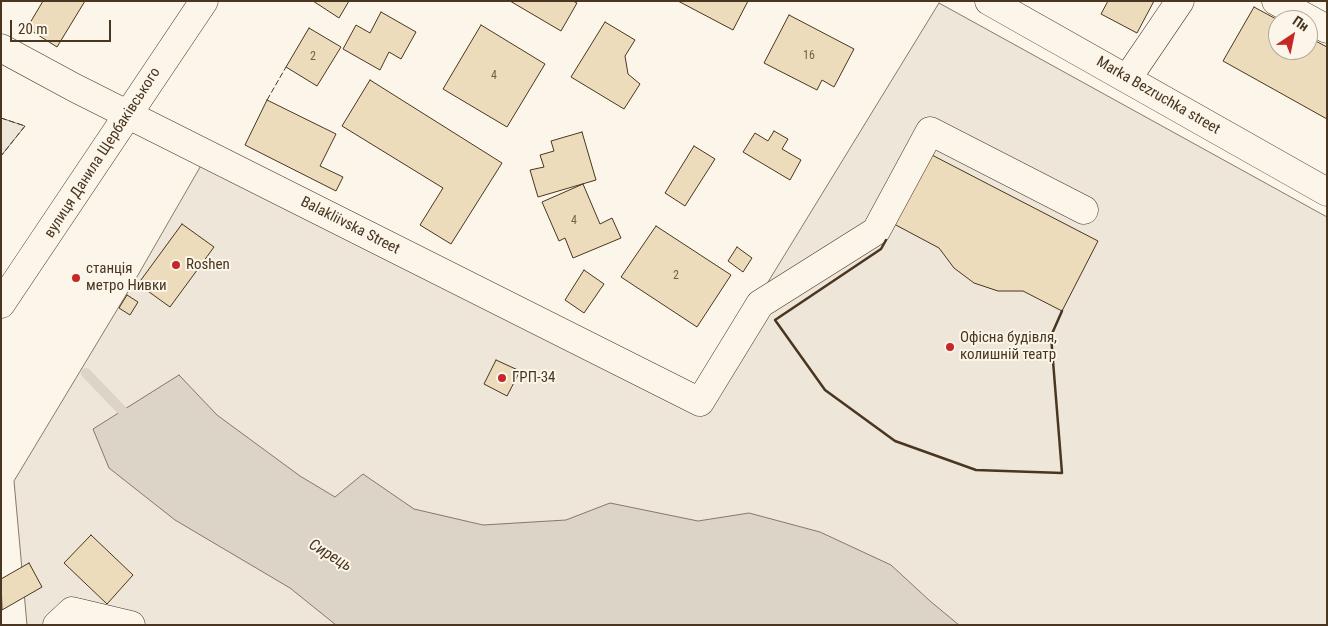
<!DOCTYPE html>
<html>
<head>
<meta charset="utf-8">
<style>
	body { margin:0 }
	#map { position:relative; width:1328px; height:626px; overflow:hidden; background:#fbf6e9; font-family:"Roboto Condensed",sans-serif }
	canvas { display:block }
	.frame { position:absolute; inset:0; border:2px solid #4a3520; pointer-events:none }
	.north { position:absolute; left:1268px; top:10px; width:50px; height:50px; box-sizing:border-box; background:#fbf6e9; border:1px solid #b4a999; border-radius:50%; rotate:34deg; font-size:14px; font-weight:700; line-height:20px; text-align:center; color:#4a3520 }
	.north::after { content:''; display:block; margin:auto; width:18px; height:22px; background:#c62828; clip-path:polygon(50% 0,100% 100%,50% 72%,0 100%) }
	.scale { position:absolute; left:10px; top:20px; width:101px; height:22px; box-sizing:border-box; border:2px solid #4a3520; border-top:0; padding-left:6px; font-size:15px; line-height:18px; white-space:nowrap; color:#4a3520; -webkit-text-stroke:4px #fbf6e9; paint-order:stroke }
</style>
</head>
<body>
<div id="map">
<canvas width="1328" height="626"></canvas>
<div class="frame"></div>
<div class="north">Пн</div>
<div class="scale">20 m</div>
</div>
<script>
const ctx = document.querySelector('canvas').getContext('2d');
ctx.lineJoin = 'round';
function paint(path, color) {
  ctx.fillStyle = color;
  ctx.fill(path, 'evenodd');
}
function poly(rows) {
  const path = new Path2D();
  for (const r of rows) {
    path.moveTo(r[0], r[1]);
    for (let i = 2; i < r.length; i += 2) path.lineTo(r[i], r[i + 1]);
  }
  return path;
}
function stroke(path, color, width, dash) {
  ctx.strokeStyle = color;
  ctx.lineWidth = width;
  ctx.lineCap = dash ? 'butt' : 'round';
  ctx.setLineDash(dash || []);
  ctx.stroke(path);
}
function write(font, color, halo, rows, align = 'center') {
  ctx.font = font + ' "Roboto Condensed",sans-serif';
  ctx.lineWidth = 4;
  ctx.setLineDash([]);
  ctx.textBaseline = 'middle';
  ctx.strokeStyle = halo;
  ctx.fillStyle = color;
  for (const [text, x, y, turn = 0] of rows) {
    ctx.save();
    ctx.translate(x, y);
    ctx.rotate((+turn || 0) * Math.PI / 180);
    ctx.textAlign = isNaN(turn) ? turn : align;
    if (halo) ctx.strokeText(text, 0, 0);
    ctx.fillText(text, 0, 0);
    ctx.restore();
  }
}
const green = poly([
	[939,3,1327,217,1327,625,27,625,14,481,138,275,203,162,692,406,939,3],
	[1,118,25,126,1,156,1,118]
]);
paint(green, '#ede6d9');
stroke(green, '#887966', 1);
const water = poly([
	[179,375,217,415,300,476,335,497,363,474,414,509,483,525,566,520,610,503,698,521,749,513,820,532,891,565,930,601,959,625,336,625,290,588,175,520,109,468,93,429,179,375]
]);
paint(water, '#dcd4c6');
stroke(water, '#887966', 1);
stroke(poly([
	[86,373,132,421]
]), '#dcd4c6', 10);
const building = poly([
	[43,1,85,1,57,47,27,28,43,1],
	[313,1,349,1,339,18,313,1],
	[510,1,573,1,577,3,561,31,510,1],
	[678,1,748,1,733,30,678,1],
	[1108,1,1154,1,1137,33,1101,14,1108,1],
	[1254,7,1278,20,1278,50,1308,50,1308,37,1327,47,1327,119,1223,61,1254,7],
	[381,12,416,32,401,59,389,52,380,70,343,49,356,25,370,33,381,12],
	[789,15,854,49,834,87,822,80,817,90,764,63,789,15],
	[605,22,635,40,625,56,628,74,640,84,624,109,571,77,605,22],
	[481,25,545,64,507,127,443,89,481,25],
	[309,28,341,47,317,86,286,67,309,28],
	[370,80,502,163,451,244,420,225,443,188,342,126,370,80],
	[267,100,336,134,320,166,343,177,336,191,245,145,267,100],
	[774,131,788,139,782,149,801,160,790,180,743,152,755,133,768,141,774,131],
	[582,132,596,180,538,197,530,170,544,167,540,155,554,151,551,141,582,132],
	[694,146,715,159,685,206,665,193,694,146],
	[930,154,1098,241,1062,311,1023,291,998,291,974,283,954,268,939,248,894,224,930,154],
	[583,184,600,224,612,218,621,238,573,258,565,238,559,241,542,202,583,184],
	[182,224,214,247,170,307,138,284,182,224],
	[656,226,731,275,697,327,621,277,656,226],
	[737,247,752,258,743,272,728,261,737,247],
	[584,270,604,284,584,313,565,300,584,270],
	[127,295,138,302,130,315,119,308,127,295],
	[496,360,520,371,507,396,484,384,496,360],
	[91,535,133,575,107,604,64,563,91,535],
	[29,563,42,587,2,610,1,579,29,563]
]);
paint(building, '#ecdcbc');
stroke(building, '#4a3520', 1);
const minor = poly([
	[989,1,1327,192],
	[1276,1,1327,29],
	[1,48,75,88,700,402,760,304,876,231,930,131,1084,210],
	[1127,79,1180,1],
	[57,625,72,611,131,625]
]);
const major = poly([
	[1,304,204,1]
]);
stroke(minor, '#4a3520', 29);
stroke(major, '#4a3520', 29);
stroke(minor, '#fbf6e9', 28);
stroke(major, '#fbf6e9', 28);
stroke(poly([
	[267,100,286,67],
	[1,118,25,126,1,156]
]), '#4a3520', 1, [6, 2.5]);
stroke(poly([
	[886,240,881,249,775,320,825,390,895,441,976,470,1062,473,1051,336,1062,311]
]), '#4a3520', 2.5);
for (const [x, y, r, color] of [
	[176,265,5,"#c62828"],
	[76,278,5,"#c62828"],
	[950,347,5,"#c62828"],
	[502,378,5,"#c62828"]
]) {
  const dot = new Path2D();
  dot.arc(x, y, r, 0, 2 * Math.PI);
  ctx.fillStyle = color;
  ctx.fill(dot);
  stroke(dot, '#fbf6e9', 2);
}
write('12px', '#725f47', null, [
	["16",809,56],
	["2",313,57],
	["4",494,76],
	["4",574,221],
	["2",676,276]
]);
write('15px', '#4a3520', '#fbf6e9', [
	["Marka Bezruchka street",1158,96,30],
	["вулиця Данила Щербаківського",103,153,-57],
	["Balakliivska Street",350,226,27]
]);
write('15px', '#4a3520', '#fbf6e9', [
	["Roshen",186,265],
	["станція",86,269],
	["метро Нивки",86,286],
	["Офісна будівля,",960,338],
	["колишній театр",960,355],
	["ГРП-34",512,378]
], 'left');
write('italic 16px', '#4a3520', '#fbf6e9', [
	["Сирець",330,556,31]
]);
</script>
</body>
</html>
